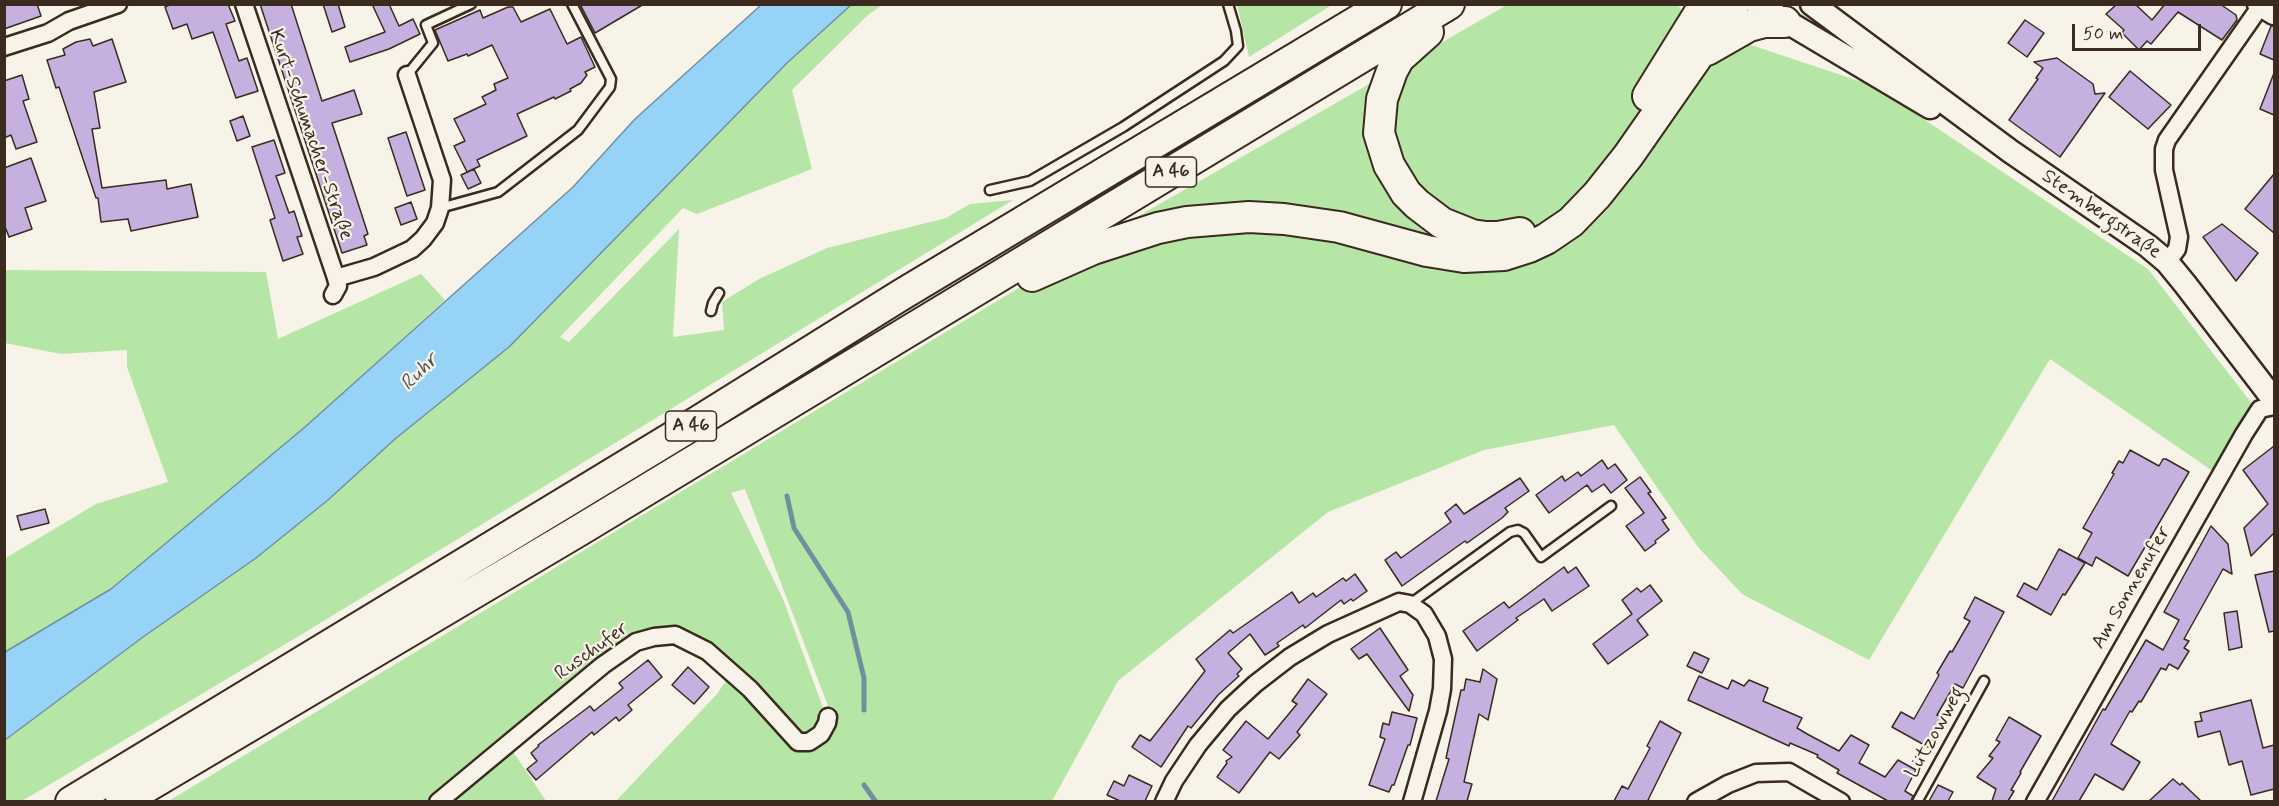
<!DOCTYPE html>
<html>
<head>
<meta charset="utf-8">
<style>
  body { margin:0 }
  #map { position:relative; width:2279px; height:806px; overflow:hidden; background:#f7f3e8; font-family:Mynerve,sans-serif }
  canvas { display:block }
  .frame { position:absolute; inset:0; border:6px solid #3b2a1e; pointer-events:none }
  .scale { position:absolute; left:2072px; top:24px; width:129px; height:27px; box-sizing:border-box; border:3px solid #3b2a1e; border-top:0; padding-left:8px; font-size:18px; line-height:21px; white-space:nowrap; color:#3b2a1e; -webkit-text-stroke:4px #f7f3e8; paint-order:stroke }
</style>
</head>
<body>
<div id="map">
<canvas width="2279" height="806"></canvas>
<div class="frame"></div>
<div class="scale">50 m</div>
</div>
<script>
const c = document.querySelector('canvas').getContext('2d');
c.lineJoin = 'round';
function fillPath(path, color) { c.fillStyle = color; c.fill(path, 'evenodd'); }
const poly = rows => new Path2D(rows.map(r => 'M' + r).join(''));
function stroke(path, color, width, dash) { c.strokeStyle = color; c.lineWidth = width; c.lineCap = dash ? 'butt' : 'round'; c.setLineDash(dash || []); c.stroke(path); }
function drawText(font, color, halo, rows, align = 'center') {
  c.font = font + ' Mynerve,sans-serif'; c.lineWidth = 4.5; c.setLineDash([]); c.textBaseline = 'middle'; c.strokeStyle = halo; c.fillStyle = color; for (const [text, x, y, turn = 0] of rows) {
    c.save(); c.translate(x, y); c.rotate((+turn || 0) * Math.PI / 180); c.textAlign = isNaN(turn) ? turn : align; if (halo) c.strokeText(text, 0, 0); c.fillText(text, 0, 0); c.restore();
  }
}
fillPath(poly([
  [1237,4,1332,4,1332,5,1249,57],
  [851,5,882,5,868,15,792,90,812,169,697,214,683,208,560,337,569,342,679,229,673,337,724,330,722,302,759,279,827,248,946,218,970,204,1013,200,299,636,22,801,5,802,5,740,143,637,256,558,328,500,395,439,509,347,787,63],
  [1507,5,1677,5,1681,9,1742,42,1874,86,2148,269,2256,409,2214,472,2050,359,1869,660,1742,594,1698,547,1614,425,1484,450,1328,512,1118,681,1052,801,616,801,717,694,729,676,800,746,815,742,826,732,830,714,828,706,745,489,731,493,783,599,821,702,825,716,825,724,821,731,815,735,807,738,797,738,729,665,701,643,682,633,669,631,638,638,623,646,434,801,167,802,1123,225],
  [5,270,266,272,278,339,421,274,445,300,305,427,111,589,5,652,4,559,96,504,168,482,127,367,127,350,61,354,5,343],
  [510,747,546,801,443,802]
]), '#b5e6a6');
const water = poly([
  [761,5,851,5,787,63,509,347,395,439,328,500,256,558,143,637,5,740,5,652,111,589,305,427,573,187,635,119,761,5]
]);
fillPath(water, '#96d3f7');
stroke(water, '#728fa0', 1.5);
stroke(poly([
  [787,496,794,528,848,612,864,678,864,710],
  [864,785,876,802]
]), '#728fa0', 5);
const building = poly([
  [4,4,37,4,41,16,4,29,4,4],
  [172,4,228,4,235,21,226,24,239,61,247,58,258,91,236,98,213,32,192,39,187,24,173,29,165,7,172,4],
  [260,4,291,4,322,101,354,90,362,114,332,123,368,234,364,236,367,245,342,253,260,4],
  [323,4,338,4,345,27,332,32,323,4],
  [372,4,389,4,399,26,413,19,420,34,389,49,350,62,345,47,385,32,372,4],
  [580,4,644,4,595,33,580,4],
  [2117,4,2135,4,2152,20,2165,4,2220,4,2236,15,2237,20,2222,40,2178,12,2151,44,2147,41,2139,50,2122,33,2124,30,2106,14,2117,4],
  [508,7,513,7,521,22,550,9,567,44,581,37,595,67,585,72,587,75,581,83,570,89,571,91,555,99,554,97,517,114,527,136,477,160,480,166,467,172,454,146,465,141,454,119,486,104,482,97,496,90,494,84,508,78,492,45,468,56,467,54,448,61,435,30,480,10,483,18,508,7],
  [2025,20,2044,33,2027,57,2008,43,2025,20],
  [2271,26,2274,26,2274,60,2260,54,2271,26],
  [90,39,93,46,112,39,126,82,94,92,100,128,92,129,102,188,166,180,167,189,191,184,198,217,131,231,128,219,101,222,98,198,96,198,59,87,56,88,47,60,65,55,63,49,76,42,90,39],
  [2057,58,2093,84,2095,94,2105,93,2060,157,2009,120,2038,79,2036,78,2043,68,2034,62,2057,58],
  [2130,71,2171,105,2148,129,2109,97,2130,71],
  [2274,73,2274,115,2260,109,2274,73],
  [22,75,29,99,23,101,37,142,16,149,11,135,4,138,4,81,22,75],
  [243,116,250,136,237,141,230,121,243,116],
  [406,132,425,190,407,196,388,138,406,132],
  [274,140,285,173,276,176,289,213,294,211,302,236,297,237,303,254,283,261,270,220,275,218,252,147,274,140],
  [31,158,46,201,25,208,32,229,9,237,4,224,4,168,31,158],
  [474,169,481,183,468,189,461,175,474,169],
  [2274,174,2274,233,2245,209,2274,174],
  [411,202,417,219,401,225,395,208,411,202],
  [2222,224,2258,253,2236,281,2203,237,2222,224],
  [2274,446,2274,533,2251,556,2244,528,2268,504,2243,470,2274,446],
  [2130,450,2159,466,2163,459,2166,459,2189,472,2128,576,2096,557,2092,566,2078,558,2092,533,2083,528,2114,474,2112,473,2119,461,2123,463,2130,450],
  [1602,460,1608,469,1615,464,1627,480,1611,493,1604,484,1592,492,1587,485,1549,513,1536,495,1562,476,1565,481,1578,472,1581,476,1602,460],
  [1640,477,1651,492,1648,493,1666,518,1662,520,1669,530,1655,541,1656,543,1645,551,1626,526,1644,513,1625,488,1640,477],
  [1520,478,1529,491,1505,508,1508,512,1502,518,1467,543,1465,541,1402,586,1385,560,1396,552,1401,558,1451,522,1445,513,1456,504,1464,514,1520,478],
  [45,509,49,523,21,530,17,516,45,509],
  [2211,526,2228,544,2232,574,2223,569,2184,639,2189,641,2184,648,2189,651,2178,669,2169,664,2166,670,2161,668,2141,702,2139,701,2132,712,2130,711,2111,744,2140,762,2131,777,2123,790,2095,774,2079,801,2052,801,2103,709,2105,710,2146,640,2163,650,2179,620,2164,612,2211,526],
  [2059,549,2085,563,2065,595,2063,594,2051,615,2017,596,2024,583,2037,590,2059,549],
  [1564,567,1568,573,1576,567,1589,586,1552,611,1544,599,1516,618,1518,620,1477,651,1463,631,1504,602,1509,608,1564,567],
  [2274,571,2274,631,2269,632,2255,575,2274,571],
  [1355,574,1367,591,1353,601,1351,599,1344,604,1341,600,1305,628,1303,625,1277,643,1279,646,1265,655,1250,634,1228,653,1242,669,1237,674,1239,676,1218,695,1191,728,1188,726,1161,767,1132,747,1140,735,1150,741,1205,671,1196,659,1230,630,1233,633,1292,592,1299,603,1313,593,1316,597,1343,578,1346,581,1355,574],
  [1650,585,1662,601,1637,620,1648,635,1608,664,1593,644,1632,614,1622,600,1637,588,1641,592,1650,585],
  [1975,597,2004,612,1963,688,1955,684,1937,715,1944,719,1928,747,1892,727,1901,712,1914,719,1939,675,1937,673,1950,651,1952,652,1970,621,1964,618,1975,597],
  [2237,611,2242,647,2229,650,2224,613,2237,611],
  [1380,628,1408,670,1400,676,1413,695,1409,711,1367,654,1359,659,1351,649,1380,628],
  [1694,652,1709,659,1702,673,1687,666,1694,652],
  [648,660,662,677,628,705,632,710,619,721,616,717,594,735,592,732,536,780,527,769,537,761,531,753,539,746,538,745,590,706,594,711,623,688,619,683,648,660],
  [688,667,709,687,694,704,672,685,688,667],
  [1483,669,1497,679,1488,720,1479,714,1464,782,1472,784,1467,801,1436,801,1449,759,1446,758,1461,690,1464,690,1466,679,1480,682,1483,669],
  [1699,676,1728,689,1732,680,1744,686,1749,680,1768,688,1763,701,1802,718,1797,728,1809,735,1839,751,1851,735,1869,745,1859,763,1885,777,1898,760,1916,770,1905,791,1913,796,1911,801,1888,801,1837,773,1839,770,1817,757,1818,755,1790,743,1789,746,1688,700,1699,676],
  [1308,679,1327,694,1297,732,1300,735,1279,759,1270,752,1239,793,1217,777,1227,763,1226,761,1232,757,1223,750,1246,721,1268,739,1297,704,1292,701,1308,679],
  [2251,700,2263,748,2274,745,2274,789,2251,795,2242,761,2229,765,2220,731,2198,737,2195,722,2202,721,2200,713,2251,700],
  [1392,712,1417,718,1410,745,1408,745,1394,785,1392,785,1389,792,1369,785,1385,739,1380,737,1383,723,1389,725,1392,712],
  [2009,717,2041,736,2020,772,2021,773,2011,790,2014,791,2008,801,1992,801,1996,789,1977,777,1993,758,1989,756,2000,742,1996,740,2009,717],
  [1660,721,1681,733,1648,800,1651,801,1614,801,1622,786,1628,789,1650,748,1647,746,1660,721],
  [1129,775,1152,786,1145,801,1120,801,1107,795,1114,781,1124,786,1129,775],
  [2173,779,2180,785,2182,783,2201,801,2149,801,2173,779],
  [1938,785,1953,792,1948,801,1929,801,1938,785]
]);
fillPath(building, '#c6b0df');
stroke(building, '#3b2a1e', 1.5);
const lane = poly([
  [407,75,433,43,426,25,471,4],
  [990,190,1030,181,1123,127,1224,61,1238,46,1236,31,1228,4],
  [440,208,498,192,578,130,610,87,611,79,572,4],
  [711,311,713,303,719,293],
  [1410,604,1510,532,1518,530,1524,533,1541,557,1611,506],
  [1917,802,1984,681]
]);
const street = poly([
  [244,4,336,278,338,286,333,295],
  [4,47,48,33,69,21,118,4],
  [2167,262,2177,249,2179,237,2164,170,2164,149,2167,140,2262,4],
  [336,278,374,267,412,249,423,239,435,223,440,208,442,180,407,75],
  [438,802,603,665,636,642,654,637,675,635,707,651,750,689,798,742,809,742,821,734,827,723,828,717],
  [1164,802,1174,781,1198,745,1228,709,1255,684,1290,657,1328,634,1399,602,1410,604,1424,614,1437,636,1443,659,1442,689,1438,711,1412,802],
  [1696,802,1728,784,1756,773,1789,772,1841,802],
  [2035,802,2244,434,2260,409,2274,406]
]);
const secondary = poly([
  [1757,4,1930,107],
  [1812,4,2010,151,2148,246,2167,262,2185,284,2274,400],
  [2259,4,2274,13]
]);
const highway = poly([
  [1428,32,1399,58,1392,71,1382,99,1379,133,1389,165,1406,193,1417,204,1442,223,1472,235,1486,237,1498,237,1520,233],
  [1707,50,1749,26,1764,22,1785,22],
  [1648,96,1705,4],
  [1032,276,1093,249,1158,228,1187,222,1249,217,1284,219,1339,227,1427,251,1464,257,1504,255,1529,247,1546,239,1571,222,1597,195,1628,156,1734,4],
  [71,802,686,429,901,295,1386,4],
  [121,802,580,530,1449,4]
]);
stroke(lane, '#3b2a1e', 13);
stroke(street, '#3b2a1e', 21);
stroke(secondary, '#3b2a1e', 27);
stroke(highway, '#3b2a1e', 34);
stroke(lane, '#f7f3e8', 8);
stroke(street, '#f7f3e8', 16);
stroke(secondary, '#f7f3e8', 22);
stroke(highway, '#f7f3e8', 30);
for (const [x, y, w] of [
  [1171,172,51],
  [691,426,51]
]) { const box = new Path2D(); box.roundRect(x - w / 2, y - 15, w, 30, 4.5); c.fillStyle = '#f7f3e8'; c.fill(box); stroke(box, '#3b2a1e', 1.5); }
drawText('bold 18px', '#3b2a1e', null, [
  ["A 46",1171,172],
  ["A 46",691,426]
]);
drawText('20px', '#3b2a1e', '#f7f3e8', [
  ["Kurt-Schumacher-Straße",310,135,71],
  ["Stembergstraße",2101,215,35],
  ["Am Sonnenufer",2132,588,-60],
  ["Ruschufer",592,652,-36],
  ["Lützowweg",1936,733,-61]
]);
drawText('italic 21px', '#525454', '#f7f3e8', [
  ["Ruhr",420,373,-45]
]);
</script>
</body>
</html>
